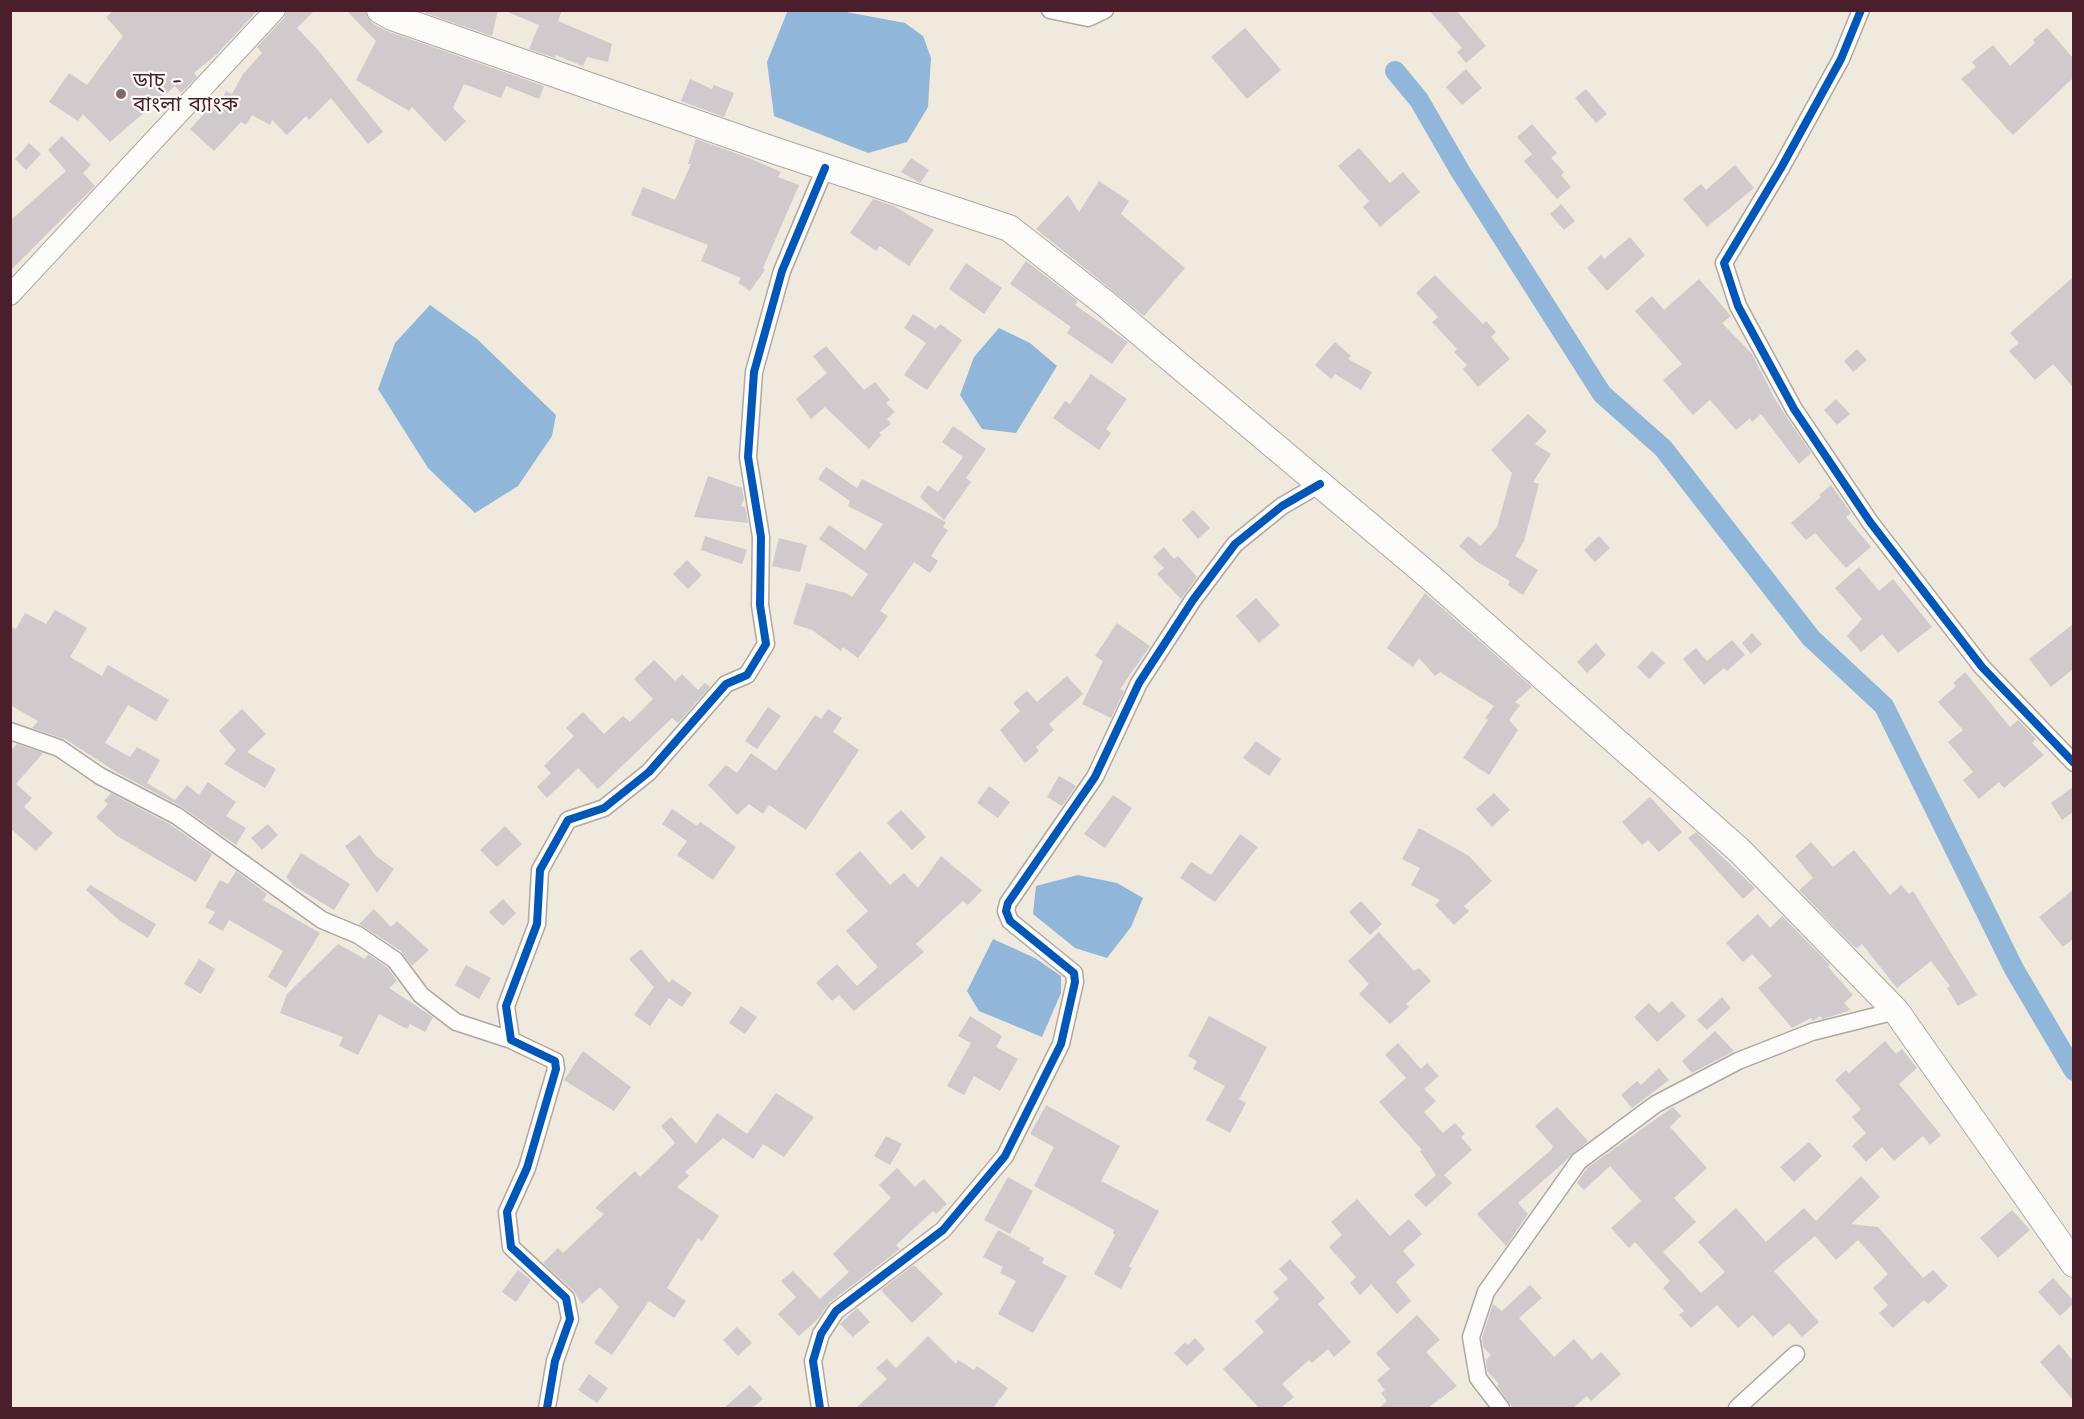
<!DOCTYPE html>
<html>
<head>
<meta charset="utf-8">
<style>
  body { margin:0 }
  #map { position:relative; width:2084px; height:1419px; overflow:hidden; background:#efe9de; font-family:"Shantell Sans",sans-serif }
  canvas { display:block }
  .frame { position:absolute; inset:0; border:12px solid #4a1f2b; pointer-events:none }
</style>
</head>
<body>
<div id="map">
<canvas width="2084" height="1419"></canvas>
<div class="frame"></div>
</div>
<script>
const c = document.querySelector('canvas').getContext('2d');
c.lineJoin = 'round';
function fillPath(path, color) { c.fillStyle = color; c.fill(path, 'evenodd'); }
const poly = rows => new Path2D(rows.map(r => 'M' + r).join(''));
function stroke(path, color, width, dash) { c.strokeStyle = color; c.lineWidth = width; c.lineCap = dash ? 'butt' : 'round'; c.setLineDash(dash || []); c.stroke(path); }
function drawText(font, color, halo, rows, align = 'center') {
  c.font = font + ' "Shantell Sans","Noto Sans Bengali",sans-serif'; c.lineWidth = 4.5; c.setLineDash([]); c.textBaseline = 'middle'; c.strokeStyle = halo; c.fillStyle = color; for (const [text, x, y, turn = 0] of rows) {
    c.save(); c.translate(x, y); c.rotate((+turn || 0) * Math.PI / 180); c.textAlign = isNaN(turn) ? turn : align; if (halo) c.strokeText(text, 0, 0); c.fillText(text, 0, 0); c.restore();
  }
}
fillPath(poly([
  [788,10,841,11,905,23,923,36,931,58,928,107,907,142,868,153,774,116,767,62],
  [430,305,477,339,556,415,552,436,518,486,475,513,428,468,378,389,395,343],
  [999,328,1030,343,1057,366,1016,433,982,429,960,395,974,357],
  [1078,875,1117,883,1143,898,1131,927,1107,958,1075,948,1033,914,1036,886],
  [993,939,1035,958,1061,976,1061,993,1042,1037,979,1011,967,991]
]), '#90b7d9');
stroke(poly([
  [1395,71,1419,100,1460,171,1602,394,1663,448,1811,638,1884,706,2014,969,2074,1071]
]), '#90b7d9', 20);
fillPath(poly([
  [114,10,258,10,217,54,194,73,197,77,181,93,175,86,110,142,83,114,78,121,49,102,69,73,87,85,123,36,106,17],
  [287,10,315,10,297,28,318,50,383,132,368,144,331,98,309,120,306,116,287,135,272,120,270,125,252,115,246,125,241,122,214,151,190,129,217,100,220,103,226,91,232,94,243,74,262,53,257,47,284,18],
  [346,10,365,10,372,23,387,31,544,86,539,99,506,86,501,98,464,84,453,108,466,121,445,142,412,107,409,111,356,80,376,41],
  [426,10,498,10,492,36,425,13],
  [503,10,562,10,558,21,612,44,608,62,587,57,583,66,556,55,555,58,529,49,539,25],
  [1429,10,1456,10,1486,46,1466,63,1457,52,1462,48],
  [1245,28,1281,70,1247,99,1211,57],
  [2047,28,2073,58,2073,78,2013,135,1961,79,1976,67,1972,62,1993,45,2010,66,2035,43,2033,40],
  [1466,69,1482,88,1462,105,1446,87],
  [690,79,712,89,714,85,734,93,724,117,681,101],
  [1586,89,1607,114,1596,123,1575,98],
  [1532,124,1557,153,1551,158,1564,172,1561,175,1571,187,1557,199,1524,161,1532,154,1517,137],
  [62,136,91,165,83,173,95,186,10,271,10,221,66,171,48,150],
  [696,139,749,158,781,172,778,177,799,185,763,268,765,270,750,291,738,283,741,278,701,261,708,245,631,215,643,187,675,200,691,164,688,164],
  [29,143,41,154,26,170,15,159],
  [1359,148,1390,183,1403,172,1420,192,1380,227,1363,207,1369,201,1338,166],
  [911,158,929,170,920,183,901,172],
  [1735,165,1754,188,1707,227,1683,199,1701,184,1706,190],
  [1099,181,1129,201,1121,214,1185,268,1144,316,1036,229,1068,195,1079,212],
  [873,199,894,206,934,230,909,266,880,246,876,251,850,233],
  [1561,204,1575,221,1564,230,1550,214],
  [1630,237,1645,255,1607,291,1587,268,1601,255,1604,259],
  [1026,261,1078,301,1075,305,1128,342,1112,364,1067,333,1071,327,1010,284],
  [966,263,1002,288,984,314,949,289],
  [1435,275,1483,324,1486,321,1496,332,1491,337,1510,359,1478,387,1463,369,1467,365,1454,352,1457,349,1432,322,1438,317,1416,293],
  [2073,277,2073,387,2053,364,2035,380,2009,351,2019,343,2010,333],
  [1699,279,1731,316,1722,323,1752,354,1776,401,1811,453,1799,464,1761,414,1752,422,1750,418,1736,430,1710,400,1693,415,1663,380,1682,364,1635,311,1652,296,1664,310],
  [913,314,936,329,940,324,962,340,927,390,904,375,926,343,904,328],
  [1335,342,1351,356,1348,359,1372,372,1361,390,1335,374,1331,379,1315,365],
  [826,346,864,390,875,382,890,400,886,403,895,412,887,419,891,424,879,433,881,435,869,449,825,407,811,419,796,399,827,373,813,356],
  [1857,349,1867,360,1853,372,1844,361],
  [1091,374,1127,399,1106,429,1111,433,1099,450,1053,418,1065,401,1070,404],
  [1836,399,1850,414,1837,425,1824,410],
  [1528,414,1547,431,1535,444,1551,454,1533,482,1539,484,1524,541,1515,556,1538,570,1523,595,1508,585,1510,581,1476,561,1459,546,1468,536,1481,546,1497,527,1512,473,1491,450],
  [953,426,986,449,966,478,971,482,944,520,920,497,928,485,938,492,963,457,942,442],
  [826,467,857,488,862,479,946,522,943,527,948,530,931,556,938,561,930,573,914,562,880,611,888,616,858,658,843,647,841,651,812,630,793,624,806,583,846,593,852,597,868,574,819,539,829,525,865,550,883,524,848,506,850,501,818,479],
  [708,476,742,488,744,499,741,506,745,507,748,523,694,517],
  [1831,485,1851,513,1846,517,1871,547,1846,568,1815,533,1806,540,1791,523,1821,497,1819,495],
  [1193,510,1210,528,1198,539,1182,520],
  [705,536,747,550,742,564,701,550],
  [1599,536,1610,548,1595,562,1584,550],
  [779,538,807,545,800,572,772,566],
  [1164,547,1174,559,1178,556,1197,577,1181,599,1157,574,1164,568,1153,557],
  [687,560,702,575,688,589,673,574],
  [1859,567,1879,591,1893,579,1932,627,1898,653,1882,634,1861,652,1847,636,1862,619,1835,588],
  [1425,593,1532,687,1515,702,1520,705,1509,720,1518,730,1489,775,1463,758,1488,720,1485,718,1494,706,1440,672,1435,676,1419,658,1413,667,1387,648],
  [1256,598,1280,625,1259,643,1236,616],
  [55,610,87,628,70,657,102,676,108,665,169,700,156,721,128,705,105,743,130,757,137,747,160,760,147,783,175,800,187,785,199,795,208,782,236,802,226,816,246,828,236,845,182,807,118,773,65,739,32,728,38,721,10,705,10,626,16,629,25,613,46,624],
  [1117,623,1150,646,1120,689,1124,691,1111,718,1082,704,1103,661,1095,656],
  [2073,624,2073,669,2051,687,2029,659],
  [1752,633,1762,644,1751,654,1742,643],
  [1732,640,1745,655,1727,671,1724,668,1704,685,1683,659,1696,648,1707,661],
  [1596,643,1606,655,1587,673,1577,662],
  [1652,651,1665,663,1649,679,1637,667],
  [654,660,675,681,682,674,698,690,705,683,710,687,678,723,672,718,598,789,578,768,547,798,537,787,551,773,544,766,574,736,566,728,583,712,604,734,623,716,630,722,653,699,634,679],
  [1965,672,2010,727,2018,720,2036,739,2032,743,2044,755,2004,788,1999,782,1979,799,1963,780,1973,772,1948,742,1963,730,1938,702,1956,686,1953,683],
  [1067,676,1083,694,1049,724,1054,730,1036,747,1039,751,1025,763,1000,730,1020,711,1013,703,1027,691,1037,702],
  [768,707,781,716,757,749,745,741],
  [242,709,266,734,247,752,276,769,265,788,224,764,236,750,219,731],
  [828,709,842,718,833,732,859,750,806,830,769,805,763,814,749,804,737,815,708,785,726,765,737,773,751,753,776,771,815,715,821,719],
  [1256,741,1281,759,1269,776,1243,758],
  [17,744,43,753,16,784,32,798,24,807,53,833,36,851,10,828,10,751],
  [1059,776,1076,786,1062,806,1047,797],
  [989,786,1010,802,998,818,977,803],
  [2073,787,2073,812,2062,820,2051,803],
  [111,793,171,825,212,854,196,882,117,836,96,817,108,804,104,801],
  [1494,793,1510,810,1492,827,1476,809],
  [1113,795,1132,808,1105,848,1084,834],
  [1650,797,1682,832,1659,852,1648,840,1642,845,1622,822],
  [672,809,697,826,700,822,736,847,713,880,677,855,687,841,662,824],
  [901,810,926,837,912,850,887,823],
  [268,824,278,835,262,850,251,838],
  [505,826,522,844,497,867,480,850],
  [1419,828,1469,856,1492,881,1464,906,1469,911,1454,925,1435,905,1440,900,1411,885,1420,868,1402,859],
  [1696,832,1755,888,1743,899,1688,838],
  [1240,834,1258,847,1215,902,1180,878,1191,862,1211,875],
  [360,835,376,856,394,869,377,893,345,846],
  [1811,842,1833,867,1854,850,1890,895,1901,885,1909,894,1913,891,1977,995,1958,1006,1947,988,1950,986,1931,961,1897,988,1862,944,1857,948,1852,945,1799,890,1813,878,1795,856],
  [860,851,890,885,904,873,918,888,941,856,982,890,968,905,963,901,916,944,924,952,854,1011,839,995,832,1001,816,983,837,964,857,986,878,967,846,931,868,911,835,874],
  [301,853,350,884,334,910,294,886,286,877],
  [236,871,267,894,263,900,320,933,286,988,268,977,283,951,229,920,223,931,208,923,215,912,205,907,220,880,228,884],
  [90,885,156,924,148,938,120,921,86,890],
  [2073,890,2073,939,2063,947,2039,917],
  [503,899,516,913,503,926,489,912],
  [1361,901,1382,924,1370,935,1349,912],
  [374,909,391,927,397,921,429,950,412,966,401,951,359,924],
  [1758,914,1770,928,1782,916,1830,965,1828,967,1853,995,1844,1003,1851,1010,1823,1019,1820,1016,1813,1021,1811,1018,1792,1028,1758,988,1772,976,1752,954,1743,962,1726,943],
  [1379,932,1414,971,1419,968,1431,981,1406,1004,1409,1007,1390,1024,1359,994,1369,984,1348,961],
  [338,944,365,959,368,954,388,968,397,981,389,988,433,1017,425,1032,410,1024,407,1029,379,1014,358,1055,339,1046,343,1037,280,1013,287,994],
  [641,949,669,983,672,979,692,993,682,1007,669,998,650,1026,634,1015,654,987,629,959],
  [199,959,215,969,201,994,184,984],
  [466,965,491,978,479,999,455,985],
  [1722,997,1731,1008,1707,1030,1697,1020],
  [1672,1001,1686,1016,1657,1042,1634,1017,1649,1003,1659,1013],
  [741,1006,757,1017,745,1034,729,1023],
  [970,1016,1002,1036,996,1047,1018,1059,1000,1091,974,1076,964,1095,947,1086,971,1043,958,1036],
  [1209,1016,1267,1047,1239,1099,1246,1103,1230,1133,1206,1120,1225,1086,1193,1069,1197,1061,1188,1056],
  [1715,1031,1734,1051,1692,1073,1682,1061],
  [1885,1041,1896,1054,1902,1049,1917,1068,1899,1084,1941,1135,1930,1145,1923,1136,1894,1161,1882,1147,1866,1162,1852,1146,1866,1133,1852,1117,1861,1109,1835,1080,1846,1070,1849,1073],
  [1398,1043,1421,1069,1427,1063,1439,1076,1424,1089,1436,1101,1424,1112,1443,1133,1455,1123,1465,1134,1461,1137,1472,1150,1444,1175,1452,1183,1426,1207,1414,1195,1436,1175,1420,1151,1422,1150,1379,1102,1406,1078,1385,1055],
  [583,1051,631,1087,614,1111,564,1080],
  [1659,1068,1669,1080,1632,1108,1621,1095,1637,1081,1641,1085],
  [776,1093,814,1117,784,1157,763,1144,753,1159,723,1138,685,1172,689,1176,677,1187,719,1216,702,1241,698,1238,667,1288,686,1301,674,1318,649,1301,612,1355,594,1343,619,1307,600,1287,582,1304,573,1290,543,1263,558,1248,563,1253,604,1214,595,1208,635,1171,640,1177,675,1143,661,1126,671,1117,696,1144,717,1113,747,1134],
  [1046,1105,1120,1146,1101,1181,1159,1211,1129,1266,1132,1268,1121,1289,1094,1274,1115,1235,1113,1233,1114,1230,1034,1186,1054,1147,1030,1134],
  [1557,1107,1588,1141,1518,1203,1528,1214,1506,1246,1477,1214,1551,1150,1553,1146,1535,1126],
  [1673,1107,1681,1116,1670,1127,1707,1168,1674,1198,1696,1222,1663,1252,1701,1293,1725,1272,1698,1242,1736,1208,1766,1242,1804,1208,1816,1221,1861,1176,1880,1197,1851,1224,1878,1227,1923,1278,1933,1270,1948,1286,1928,1304,1924,1300,1893,1328,1879,1313,1888,1305,1873,1288,1888,1274,1858,1240,1836,1260,1815,1236,1774,1271,1819,1322,1802,1337,1789,1323,1773,1337,1753,1315,1738,1328,1717,1305,1691,1328,1679,1315,1684,1311,1663,1288,1670,1281,1635,1242,1629,1248,1611,1228,1641,1201,1610,1166,1584,1190,1577,1183,1587,1168],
  [886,1136,902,1144,890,1165,874,1156],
  [1809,1142,1822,1156,1794,1182,1780,1167],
  [897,1168,915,1187,924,1179,947,1204,936,1214,933,1211,896,1245,900,1249,829,1303,819,1318,799,1336,778,1314,796,1297,781,1281,793,1271,820,1299,849,1272,833,1254,891,1198,879,1185],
  [1008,1177,1033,1191,1010,1234,984,1220],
  [1357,1199,1390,1236,1409,1219,1422,1234,1403,1251,1415,1265,1396,1282,1411,1301,1397,1314,1371,1284,1360,1295,1350,1283,1356,1277,1329,1247,1342,1235,1331,1222],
  [2012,1210,2030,1230,1998,1258,1980,1238],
  [998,1230,1030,1248,1029,1250,1044,1258,1042,1263,1067,1276,1033,1333,998,1314,1016,1281,1000,1273,1003,1267,983,1257],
  [1290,1259,1325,1298,1318,1304,1351,1342,1334,1357,1328,1349,1312,1363,1309,1360,1282,1384,1294,1397,1281,1408,1259,1408,1223,1369,1264,1332,1255,1321,1279,1299,1273,1292,1288,1279,1279,1269],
  [914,1265,943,1294,912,1323,881,1290],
  [518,1270,531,1280,516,1302,502,1292],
  [2053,1278,2073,1300,2073,1304,2060,1316,2038,1292],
  [1530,1285,1542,1298,1519,1318,1554,1357,1574,1339,1592,1360,1601,1352,1621,1374,1591,1401,1587,1396,1573,1408,1513,1408,1497,1386,1499,1384,1487,1371,1486,1360,1491,1355,1483,1347,1482,1338,1493,1304,1502,1311],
  [857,1308,870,1322,853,1337,840,1324],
  [1417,1315,1440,1340,1426,1352,1457,1386,1428,1408,1379,1408,1387,1401,1381,1393,1385,1390,1377,1380,1390,1369,1376,1353],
  [737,1327,752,1343,738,1356,723,1340],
  [928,1336,956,1364,958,1360,974,1370,977,1366,1008,1388,993,1408,856,1408,887,1379,876,1368,887,1359,896,1368],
  [1195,1338,1205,1349,1187,1366,1174,1353,1185,1342,1188,1345],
  [2059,1344,2073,1361,2073,1400,2040,1362],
  [589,1374,608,1388,597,1403,578,1390],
  [750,1385,763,1399,752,1408,724,1408]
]), '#d0cacd');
const minor = poly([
  [1050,10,1088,18,1105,10],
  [1861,10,1841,59,1781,168,1724,263,1738,306,1794,409,1870,522,1982,667,2074,763],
  [10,731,59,748,100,776,177,816,322,920,358,935,395,960,421,995,456,1022,511,1040],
  [547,1408,555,1361,570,1319,566,1298,511,1247,507,1212,527,1168,556,1069,555,1061,511,1040,506,1006,537,924,540,870,568,820,604,808,649,772,726,684,747,675,766,644,760,605,761,537,748,457,754,372,782,271,825,168],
  [820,1408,813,1361,821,1334,836,1311,943,1230,1005,1156,1061,1044,1075,982,1074,973,1010,921,1006,911,1008,903,1095,777,1139,683,1193,600,1235,544,1282,506,1320,484],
  [1501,1408,1478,1378,1471,1337,1486,1292,1579,1161,1656,1104,1738,1061,1812,1032,1896,1011],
  [1737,1408,1796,1354]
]);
const tertiary = poly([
  [10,295,275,10]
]);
const primary = poly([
  [380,10,392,17,776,151,1009,228,1106,304,1429,576,1740,851,1896,1011,2074,1264]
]);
stroke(minor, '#b0a7a2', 19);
stroke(tertiary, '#b0a7a2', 22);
stroke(primary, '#b0a7a2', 28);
stroke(minor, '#fdfcfa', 16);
stroke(tertiary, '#fdfcfa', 20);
stroke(primary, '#fdfcfa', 26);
stroke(poly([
  [1861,10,1841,59,1781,168,1724,263,1738,306,1794,409,1870,522,1982,667,2074,763],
  [547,1408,555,1361,570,1319,566,1298,511,1247,507,1212,527,1168,556,1069,555,1061,511,1040,506,1006,537,924,540,870,568,820,604,808,649,772,726,684,747,675,766,644,760,605,761,537,748,457,754,372,782,271,825,168],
  [820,1408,813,1361,821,1334,836,1311,943,1230,1005,1156,1061,1044,1075,982,1074,973,1010,921,1006,911,1008,903,1095,777,1139,683,1193,600,1235,544,1282,506,1320,484]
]), '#0057b8', 8);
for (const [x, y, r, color] of [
  [121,94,6,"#84666a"]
]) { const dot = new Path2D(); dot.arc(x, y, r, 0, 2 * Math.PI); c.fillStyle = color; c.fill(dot); stroke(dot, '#fdfcf7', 2); }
drawText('21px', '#4a1f2b', '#fdfcf7', [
  ["ডাচ্ -",133,82],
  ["বাংলা ব্যাংক",133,106]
], 'left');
</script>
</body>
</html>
